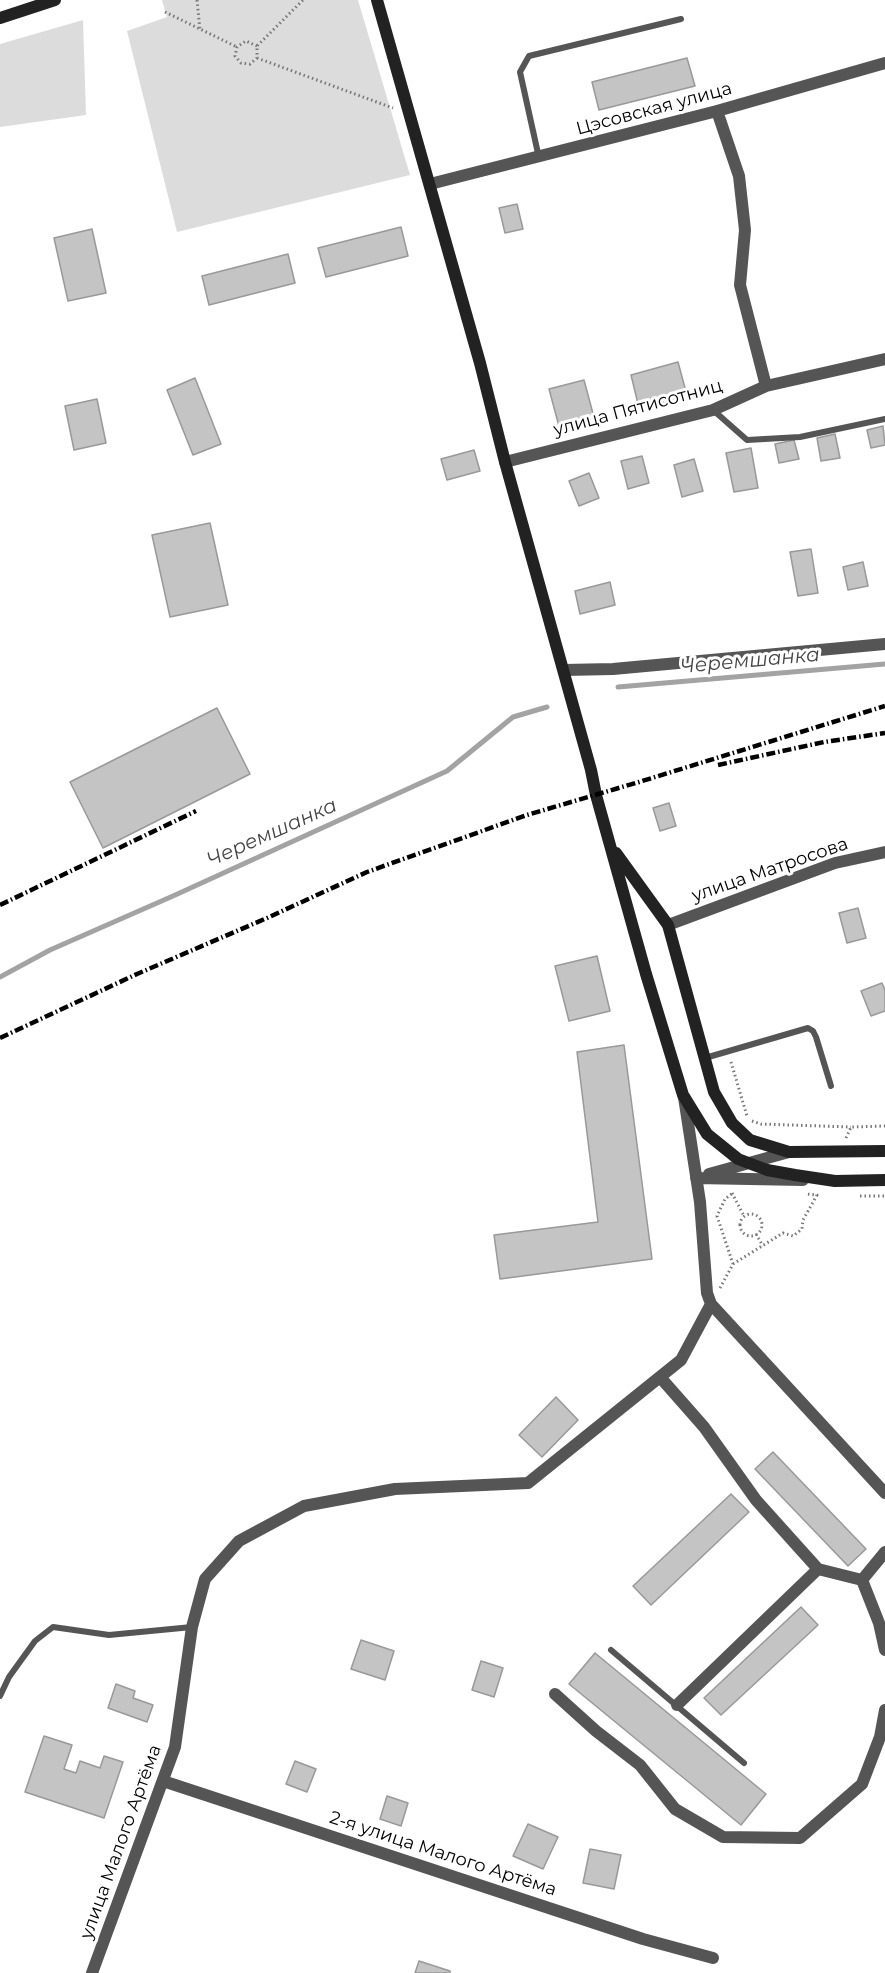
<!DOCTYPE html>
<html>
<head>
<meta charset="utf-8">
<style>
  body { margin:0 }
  canvas { display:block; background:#fff }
</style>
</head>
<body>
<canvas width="885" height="1973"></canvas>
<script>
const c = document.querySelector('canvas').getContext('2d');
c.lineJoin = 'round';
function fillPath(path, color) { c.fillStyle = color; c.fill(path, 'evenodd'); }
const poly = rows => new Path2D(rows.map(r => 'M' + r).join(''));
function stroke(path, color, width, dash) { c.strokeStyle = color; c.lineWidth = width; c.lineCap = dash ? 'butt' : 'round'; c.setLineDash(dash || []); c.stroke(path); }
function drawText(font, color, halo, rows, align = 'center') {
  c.font = font + ' Montserrat,sans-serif'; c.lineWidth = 6; c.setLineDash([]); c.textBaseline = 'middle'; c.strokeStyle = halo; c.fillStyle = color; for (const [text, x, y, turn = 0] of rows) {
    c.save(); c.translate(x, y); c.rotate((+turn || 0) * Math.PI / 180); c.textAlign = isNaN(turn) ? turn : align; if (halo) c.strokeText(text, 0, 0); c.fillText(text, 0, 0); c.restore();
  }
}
fillPath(poly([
  [162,0,358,0,410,175,177,232,127,31,167,17],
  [83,20,86,115,0,127,0,44]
]), '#dcdcdc');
stroke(poly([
  [618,687,885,664],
  [0,977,50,950,173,896,447,771,513,717,547,707]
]), '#a3a3a3', 5);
const building = poly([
  [687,58,695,86,599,110,592,82,687,58],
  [517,204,523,229,505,233,499,208,517,204],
  [401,227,408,256,326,277,318,248,401,227],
  [92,229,106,293,68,301,54,238,92,229],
  [288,254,295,283,209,305,202,276,288,254],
  [678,362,688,399,640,412,631,375,678,362],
  [195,378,221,444,193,455,167,390,195,378],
  [584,380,595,421,560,430,549,389,584,380],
  [97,399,106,443,74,450,65,406,97,399],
  [883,426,885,445,871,448,867,430,883,426],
  [835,434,840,458,821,461,817,438,835,434],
  [794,440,799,459,779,463,775,444,794,440],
  [751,448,758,488,734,492,726,453,751,448],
  [474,450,480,471,447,480,441,459,474,450],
  [642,456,649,483,628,489,621,461,642,456],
  [694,459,703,491,682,497,674,465,694,459],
  [589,473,599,498,579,506,569,481,589,473],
  [210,523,228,605,170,617,152,535,210,523],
  [811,549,818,593,798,596,790,552,811,549],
  [863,562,868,586,848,590,843,567,863,562],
  [610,582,615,605,580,614,575,591,610,582],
  [217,708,250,774,103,848,70,782,217,708],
  [669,803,676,826,660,831,653,808,669,803],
  [858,908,866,938,847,943,839,913,858,908],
  [597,956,610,1011,569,1021,555,966,597,956],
  [882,983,885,990,885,1011,871,1016,861,991,882,983],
  [624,1045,652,1259,500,1279,494,1235,598,1222,577,1052,624,1045],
  [556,1397,578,1420,542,1457,519,1435,556,1397],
  [773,1452,866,1549,848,1566,755,1469,773,1452],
  [731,1494,749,1512,651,1605,633,1586,731,1494],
  [801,1607,818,1625,721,1715,704,1698,801,1607],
  [361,1640,394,1651,385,1680,351,1669,361,1640],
  [595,1653,766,1794,741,1825,569,1684,595,1653],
  [481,1661,503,1668,494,1697,472,1690,481,1661],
  [116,1684,135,1691,133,1698,153,1705,147,1722,108,1708,116,1684],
  [44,1736,72,1745,64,1769,76,1773,80,1761,100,1768,104,1756,123,1762,104,1818,25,1792,44,1736],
  [295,1761,316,1769,307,1792,286,1784,295,1761],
  [387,1796,408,1803,401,1826,380,1819,387,1796],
  [528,1824,558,1837,543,1869,513,1856,528,1824],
  [590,1849,621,1855,614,1889,583,1883,590,1849],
  [419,1961,450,1971,450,1973,415,1973,419,1961]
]);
fillPath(building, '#c4c4c4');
stroke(building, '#999', 1.5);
stroke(poly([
  [197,0,200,30],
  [165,12,237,47],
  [257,46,246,41,237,47,235,56,241,63,250,64,257,58,257,46,303,0],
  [257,58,393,108],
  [731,1062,747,1116],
  [752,1121,761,1124,851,1127],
  [846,1138,851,1127,885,1126],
  [732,1193,744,1216],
  [860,1196,885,1196],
  '740 1225a11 11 0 1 1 22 0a11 11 0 1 1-22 0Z',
  [756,1234,763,1246],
  [733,1264,783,1233,793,1236,802,1229,803,1220,817,1195,805,1194],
  [720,1288,733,1264,717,1216,725,1199,733,1193]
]), '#777', 3, [1.5, 3]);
stroke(poly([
  [539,158,520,72,529,56,681,19],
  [713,410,747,440,800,437,885,419],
  [705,1058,808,1028,813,1031,816,1037,831,1086],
  [611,1650,744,1763],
  [0,1696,9,1677,35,1641,53,1627,109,1635,192,1627]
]), '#555', 6);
stroke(poly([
  [717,111,739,176,745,230,740,285,766,386],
  [430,184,717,111,885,63],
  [505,462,713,410,766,386,885,359],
  [564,670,613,669,885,644],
  [668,925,835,863,885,852],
  [684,1097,700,1202,707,1293,711,1304,885,1493],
  [709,1174,789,1152],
  [696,1178,803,1180],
  [660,1377,704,1427,756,1500,818,1569,862,1580,885,1552],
  [862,1580,879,1623,885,1650],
  [555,1694,596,1731,640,1765,675,1809,723,1837,800,1838,862,1784,880,1737,885,1710],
  [677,1705,818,1569],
  [163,1781,643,1939,713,1958],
  [92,1973,175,1747,192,1627,205,1579,239,1541,304,1506,395,1489,528,1483,681,1360,711,1304]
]), '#555', 12);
stroke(poly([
  [377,0,480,363,505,462,591,770,596,795,646,974,683,1095,707,1134,738,1159,767,1170,795,1175,835,1181,885,1180],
  [0,18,55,0],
  [616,853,668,925,714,1092,732,1123,750,1140,789,1152,885,1151]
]), '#222', 12);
stroke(poly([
  [718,765,824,742,885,733],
  [0,905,196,811],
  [0,1038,137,974,267,918,367,872,527,815,639,782,885,706]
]), '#000', 4.5, [9, 3, 1.5, 3]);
drawText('18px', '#000', '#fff', [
  ["Цэсовская улица",654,109,-15],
  ["улица Пятисотниц",638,408,-15],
  ["улица Матросова",770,870,-19],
  ["улица Малого Артёма",121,1842,-70],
  ["2-я улица Малого Артёма",443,1854,18]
]);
drawText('italic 20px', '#444', '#fff', [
  ["Черемшанка",750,661,-5],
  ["Черемшанка",272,833,-24]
]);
</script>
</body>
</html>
